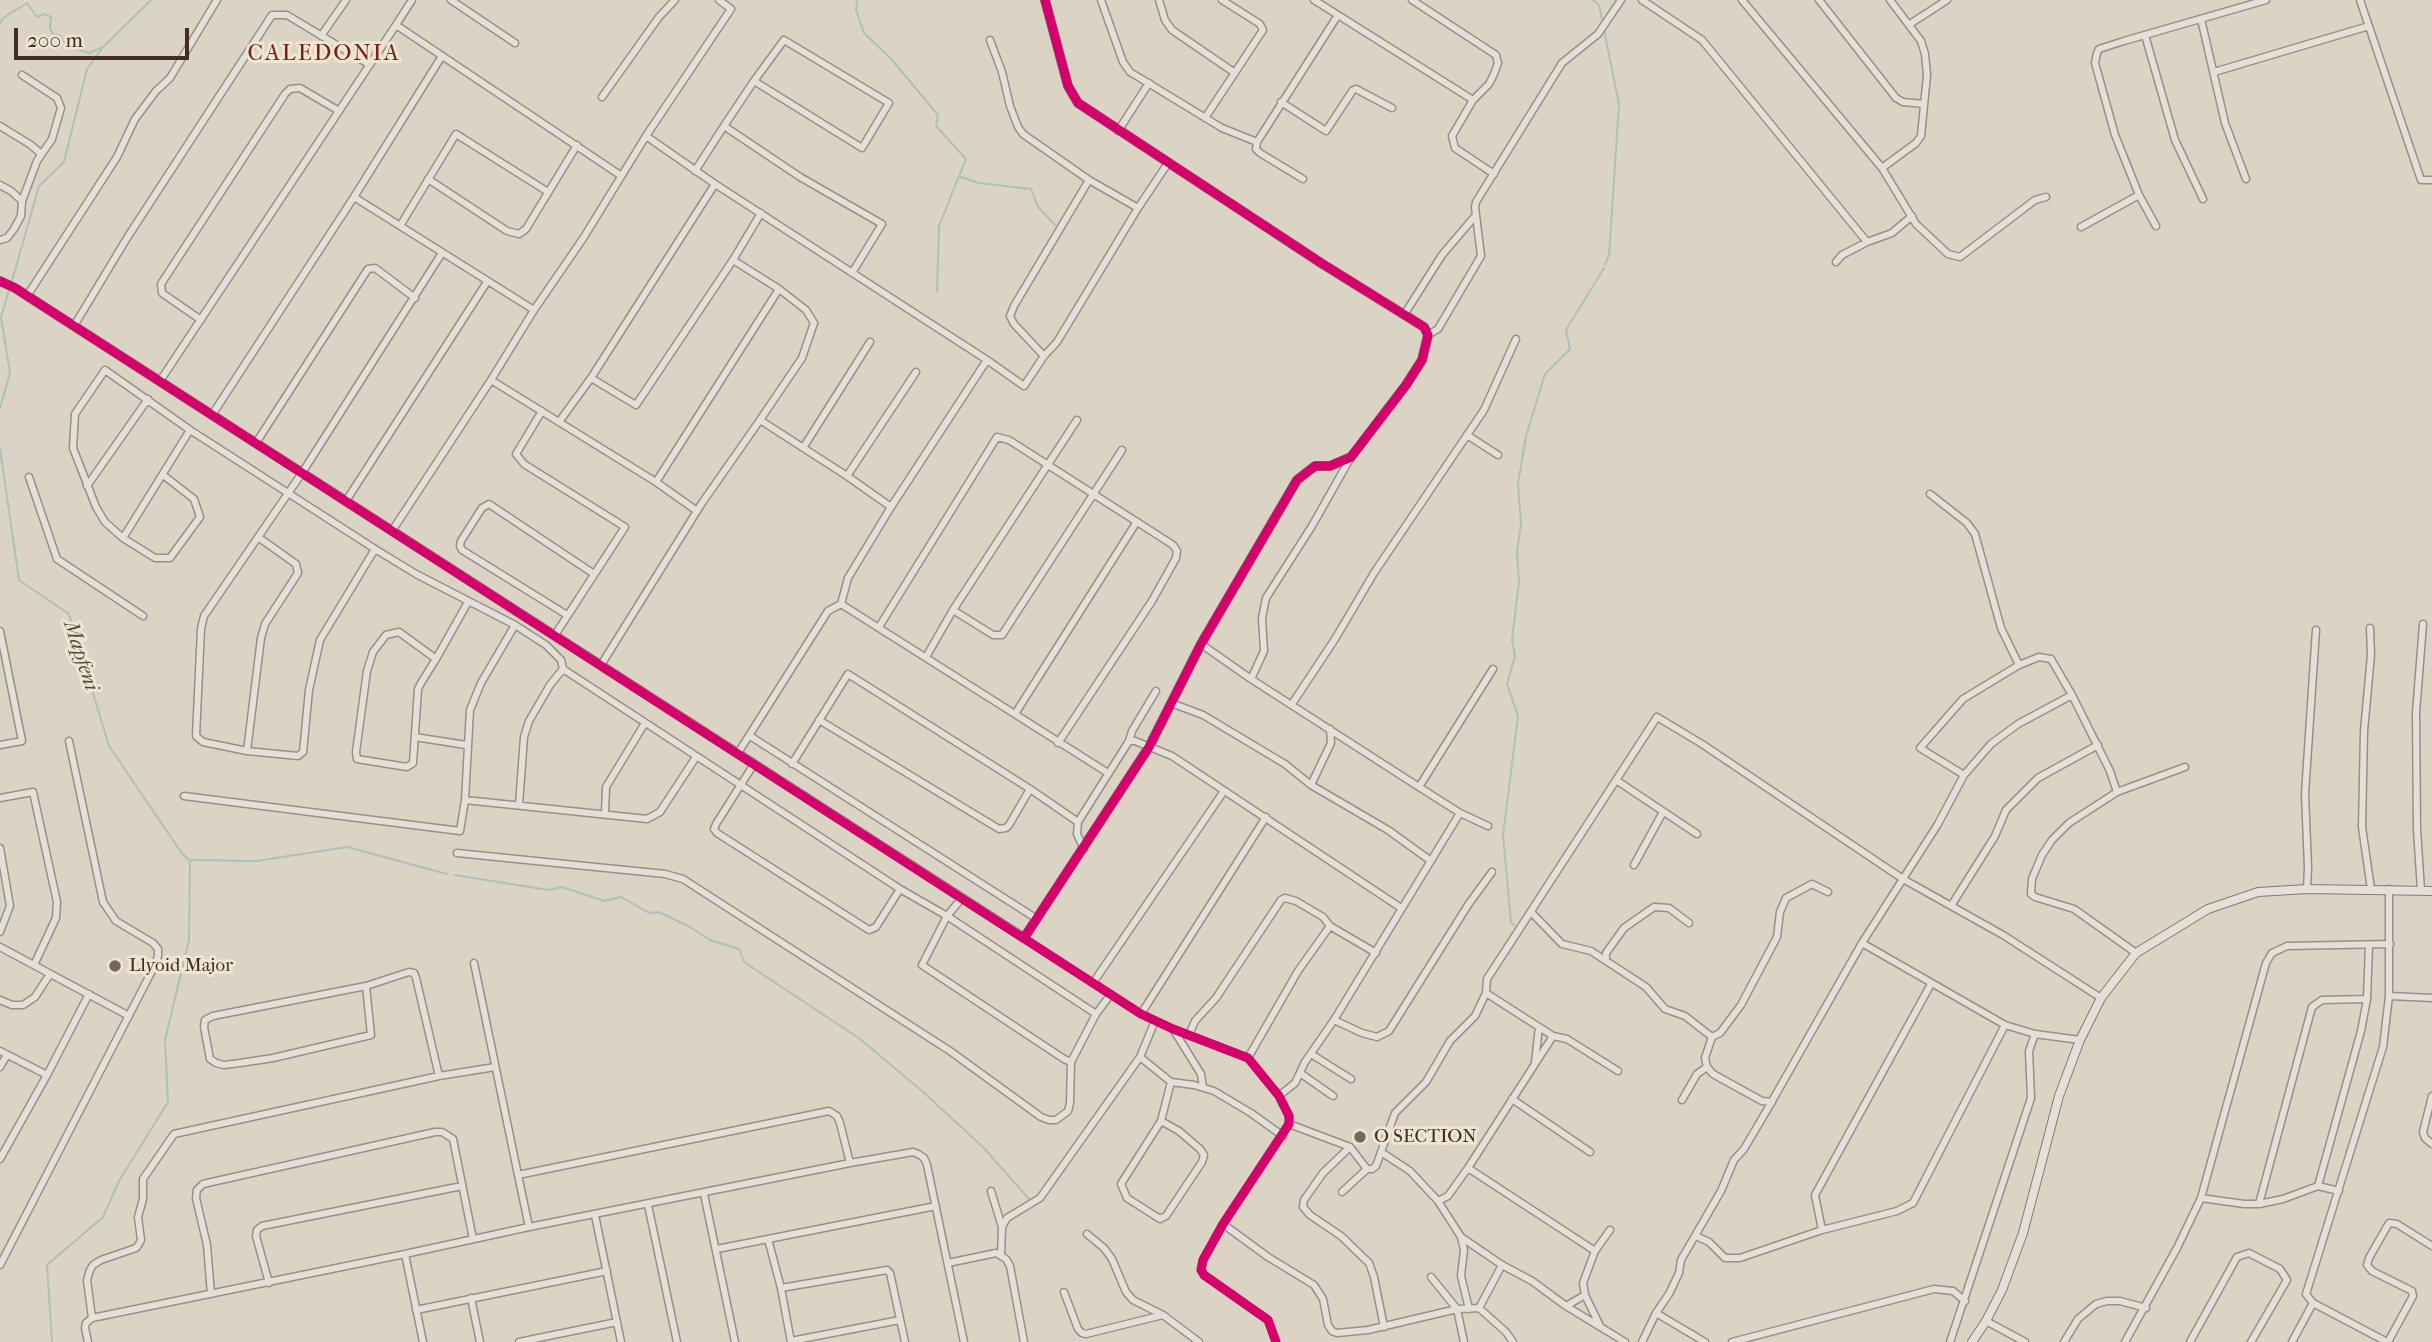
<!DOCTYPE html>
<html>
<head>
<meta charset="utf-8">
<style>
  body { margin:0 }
  #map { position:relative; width:2432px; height:1342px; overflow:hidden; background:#dbd4c5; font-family:"IM FELL French Canon",serif }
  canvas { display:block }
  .scale { position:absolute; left:14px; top:28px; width:175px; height:32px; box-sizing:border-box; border:4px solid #442c22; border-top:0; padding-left:9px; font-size:21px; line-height:24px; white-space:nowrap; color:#442c22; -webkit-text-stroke:5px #eee6d3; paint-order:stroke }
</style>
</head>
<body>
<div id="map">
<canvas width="2432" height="1342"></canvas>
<div class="scale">200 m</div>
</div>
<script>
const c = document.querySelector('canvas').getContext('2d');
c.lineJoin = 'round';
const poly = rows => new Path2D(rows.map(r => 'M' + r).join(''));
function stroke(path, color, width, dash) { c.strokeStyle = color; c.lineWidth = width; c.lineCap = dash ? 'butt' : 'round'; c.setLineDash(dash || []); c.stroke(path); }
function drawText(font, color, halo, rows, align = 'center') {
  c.font = font + ' "IM FELL French Canon",serif'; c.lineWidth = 6; c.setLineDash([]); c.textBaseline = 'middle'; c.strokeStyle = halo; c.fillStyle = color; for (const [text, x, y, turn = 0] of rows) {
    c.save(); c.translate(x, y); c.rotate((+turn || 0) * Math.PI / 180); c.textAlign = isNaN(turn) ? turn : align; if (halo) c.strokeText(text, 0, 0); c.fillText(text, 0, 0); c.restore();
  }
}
stroke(poly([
  [857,0,856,10,864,33,892,60,938,115,936,126,966,159,939,226,937,292],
  [1593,0,1599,5,1603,24],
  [0,23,3,18,27,3,37,17,44,14,51,17,50,28,53,34,60,36,68,46,89,53,103,47],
  [1604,30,1619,104,1609,256,1605,264],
  [961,177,979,183,1031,189,1038,207,1055,225],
  [12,281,39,186,64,162,87,69,103,47,151,0],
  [0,408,10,373,1,317,9,290],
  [0,449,19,580,69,614,109,746,181,852,189,860],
  [191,860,257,861,347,847,447,874],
  [455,875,548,890,562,887,604,901,621,897,649,913,659,912,690,927,710,940,739,949,744,962,860,1039,922,1091,983,1147,1030,1200],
  [1514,925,1511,922,1503,835,1518,716,1507,684,1515,656,1512,640,1519,582,1517,551,1521,524,1518,484,1526,436,1545,374,1570,349,1566,330,1604,268],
  [52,1342,47,1265,103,1217,119,1181,168,1102,165,1040,189,940,190,860]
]), '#acc0bc', 2);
const street = poly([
  [451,0,515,43],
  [1101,0,1123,62,1130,72,1222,128,1257,142,1256,149,1260,153,1303,179],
  [1159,0,1165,20,1172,30,1235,73],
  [1314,0,1473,100],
  [1412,0,1496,55,1498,63,1494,74,1489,84,1473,100,1452,136,1455,148,1494,174],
  [1642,0,1702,40,1867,242],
  [1742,0,1882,168,1916,224,1948,254,1960,257,2035,200,2046,197],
  [1819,0,1896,98,1903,102,1924,104],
  [2360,0,2421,180,2432,180],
  [2201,19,2225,123,2246,179],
  [1910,24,1947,0],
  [396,25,412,0],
  [2145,35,2175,140,2203,199],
  [321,36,346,0],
  [990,40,1002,72,1010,106,1018,127,1023,134,1089,180,1138,208],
  [2214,72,2369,26],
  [602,97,659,17,675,0],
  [1281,102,1326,131,1353,90,1356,89,1392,108],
  [1205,118,1263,30,1260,24,1222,0],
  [0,126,31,145,41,154],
  [724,126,800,177,882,224,852,273],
  [1118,131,1149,83],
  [646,136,731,9,719,0],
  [1257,142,1338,15],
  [1882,168,1916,143,1921,136,1927,75,1925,54,1921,41,1890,0],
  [695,171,724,126,754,81,784,40,889,103,862,148,754,81],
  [428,179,507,231,519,234,526,229,577,145],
  [0,185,11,191,22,201],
  [2139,195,2115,135,2095,63,2097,53,2099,49,2124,41,2266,0],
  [354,197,534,310],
  [400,226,456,134,548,192],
  [2081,227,2139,195,2156,226],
  [0,240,7,238,14,229,21,216,22,201,37,161,52,139,61,108,57,98,22,75],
  [733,260,779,289,806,310,814,323,802,358,760,420,847,476,891,507],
  [1836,262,1842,255,1867,242,1892,233,1912,216],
  [27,296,117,157,135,119,156,91,170,78,217,0],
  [1404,315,1442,255,1476,215],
  [201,320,162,293,161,284,285,94,290,89,300,88,339,111],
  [74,326,127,238,272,15,287,15,370,65],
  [1428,335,1438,329,1481,256,1475,207,1476,202,1562,63,1598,34,1621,0],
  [1044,356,1014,324,1010,316,1014,306,1089,180],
  [987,360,891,507,848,578,841,604,1108,773],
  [591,378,636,405,733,260,761,213],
  [491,380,559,422,591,378,715,184],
  [160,381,396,25,620,175],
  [542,411,516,454,524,464,625,527,555,635],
  [212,415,354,197,442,56],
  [559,422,656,482,697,511],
  [1467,435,1498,455],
  [256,443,368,269,375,268,415,298],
  [803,448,870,342],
  [163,475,194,499,200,517,170,558,155,558,123,538,105,522,96,507,73,448,75,414,105,370,190,430,375,549,416,574,515,625,546,645,561,660,563,669,900,889,947,916,1096,1014],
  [847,476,916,372],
  [29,477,57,559,143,616],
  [656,482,779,289],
  [87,486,148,399],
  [1930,494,1967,523,1975,534,2001,628,2019,665],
  [346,501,487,282],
  [392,531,491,380,534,310,584,237,646,136,715,184,987,360,1024,386,1044,356,1057,342,1138,208,1168,163],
  [258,537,296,564,298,573,265,624,261,638,247,751,298,756,303,752,309,690,320,640,375,549],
  [123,538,190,430],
  [953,610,993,635,1002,635,1122,450],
  [567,615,462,550,460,546,461,541,482,508,489,504,594,574],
  [879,627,997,437,1009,440,1173,545,1177,551,1176,558,1152,601,1058,743],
  [2370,628,2371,655,2364,731,2362,827,2371,889],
  [0,631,22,741,0,745],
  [1201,644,1251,679,1419,787,1493,669],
  [926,657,953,610,1077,420],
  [436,659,399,632,386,635,373,652,367,671,356,752,357,759,407,767,413,763,418,689,421,683,436,659,468,602],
  [601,665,702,503,760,420],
  [1251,679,1264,651,1262,618,1266,598,1312,526,1351,457],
  [2072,695,2018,724,1991,744,1964,775,1938,824,1862,943,2005,1025,2035,1034,2080,1040],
  [1171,703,1203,715,1285,764,1311,785,1388,830,1431,861],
  [1292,704,1335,639,1374,573,1484,410,1516,339],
  [1015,714,1136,523],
  [819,720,999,829,1006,828,1009,825,1030,789],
  [750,736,1037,919],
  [415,737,466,745],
  [1129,741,1132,731,1156,691],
  [247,751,203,742,196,736,201,629,204,616,302,473,442,253],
  [738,753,828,611,841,604],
  [754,764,716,824,714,829,717,833,869,930,876,927,900,889],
  [792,764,848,674,1030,789,1078,822],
  [1964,775,1920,748,1963,699,2019,665,2039,657,2051,659,2072,695,2110,771,2117,792],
  [1616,780,1697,834],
  [1311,785,1331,743,1330,729],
  [184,796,460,831,465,800,470,710,481,683,515,625],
  [0,798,33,792,57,902,56,918,34,965],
  [465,800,647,819,660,812,696,757],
  [519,805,524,737,529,721,550,685,563,669],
  [605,813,606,787,645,723],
  [1460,813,1488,826],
  [0,848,10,906,0,932],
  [1084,849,1077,834,1078,822,1129,741,1135,741,1172,756,1401,908],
  [457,853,665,874,683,879,950,1051,1041,1117,1049,1120,1056,1120,1068,1111,1070,1103,1071,1062],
  [1634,865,1663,812],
  [2307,889,2308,867,2305,794,2316,630],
  [2421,890,2417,829,2416,713,2423,624],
  [962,898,947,916,922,965,1064,1059,1071,1062,1096,1014,1111,994],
  [1951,906,1995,836,2006,810,2038,778,2098,745],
  [1531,912,1562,944,1591,951,1646,987,1665,1009,1685,1016,1712,1037,1720,1033,1741,1005,1777,937,1780,912,1786,898,1812,884,1828,892],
  [1024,938,1141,1014,1173,1029,1248,1058,1279,1096,1289,1116,1289,1124,1223,1224,1203,1260,1201,1270,1204,1275,1268,1320,1276,1342],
  [0,947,129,1016],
  [2136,953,2074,909,2035,897,2031,894,2032,879,2042,855,2052,840,2069,823,2117,792,2185,767],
  [1606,961,1606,953,1624,928,1654,907,1669,908,1689,923],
  [474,963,518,1175],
  [1093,983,1224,791],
  [366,986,213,1016,205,1020,204,1027,210,1059,216,1063,224,1065,240,1063,273,1058,371,1035,366,986,409,972,414,973,416,978,439,1076],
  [2389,996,2432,998],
  [0,1000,12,1005,23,1005,35,997,50,974],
  [1141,1014,1266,817],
  [1334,1020,1362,1033,1377,1037,1389,1031,1468,905,1492,872],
  [1155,1021,1140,1057,1171,1082,1194,1085,1214,1091,1251,1113,1283,1136],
  [1173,1029,1201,1074,1203,1087],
  [1189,1035,1195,1021,1216,998,1281,900,1285,898,1296,901,1323,917,1330,926,1376,953],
  [1553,1036,1567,1039,1618,1071],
  [1712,1037,1705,1058,1707,1067,1713,1074,1762,1101,1772,1102],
  [0,1051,47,1075],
  [1311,1054,1351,1079],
  [1248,1058,1298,971,1330,926],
  [1535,1062,1539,1027],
  [0,1067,7,1055],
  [1300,1073,1333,1096],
  [1279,1096,1295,1083,1305,1062,1334,1020,1460,813,1419,787],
  [2432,1096,2423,1132,2425,1138,2432,1144],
  [1512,1099,1590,1152],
  [1682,1100,1697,1074,1707,1067],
  [1161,1121,1179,1131,1200,1149,1204,1155,1202,1162,1166,1216,1160,1219,1127,1198,1121,1184,1161,1121,1171,1082],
  [1289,1124,1350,1147,1367,1169,1372,1169,1376,1166,1395,1113,1426,1082,1450,1041,1475,1016,1486,993,1487,979,1657,717,1702,744,1903,879,2003,935,2101,998],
  [1350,1147,1323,1173,1304,1200,1303,1207,1310,1215,1341,1236,1369,1263,1374,1277,1384,1327],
  [1381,1152,1410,1171,1438,1201,1461,1237,1502,1265,1532,1281,1566,1306,1625,1342],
  [0,1159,47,1075,89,994],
  [850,1163,840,1123,837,1116,829,1111,518,1175,529,1227,850,1163,913,1152,918,1154,924,1158,927,1165,964,1342],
  [1468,1168,1595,1251],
  [2318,1186,2361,1031,2367,999,2369,945],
  [991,1191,1002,1227],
  [1342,1192,1367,1169],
  [704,1194,735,1342],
  [2201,1198,2244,1204,2259,1204,2283,1199,2318,1186,2339,1191],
  [1438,1201,1448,1196,1468,1168,1553,1036,1486,993],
  [2259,1204,2312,1007,2322,1000,2367,999],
  [648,1205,677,1342],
  [595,1215,621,1342],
  [1223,1224,1268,1257,1314,1285,1323,1299,1328,1325,1332,1331,1337,1333,1368,1330,1457,1309,1479,1308,1506,1332,1513,1342],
  [1822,1230,1815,1195,1931,984],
  [1087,1234,1104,1248,1112,1259,1126,1292,1133,1300,1163,1315],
  [1696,1236,1709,1242,1725,1258,1740,1258,1822,1230,1897,1211,1913,1203,2005,1025],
  [1461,1237,1464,1250,1461,1276,1469,1309],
  [768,1239,781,1288,791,1342],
  [717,1249,936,1206],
  [405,1254,529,1227],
  [1001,1255,1002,1227,1007,1218,1040,1198,1140,1057],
  [948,1263,996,1253,1006,1259,1010,1266,1024,1342],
  [0,1265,155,965,158,956,158,949,153,943,116,921,103,902,69,741],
  [1431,1277,1457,1309,1464,1342],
  [269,1283,256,1236,257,1230,262,1226,462,1186],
  [781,1288,887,1270,890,1273,905,1342],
  [1064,1292,1078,1329,1082,1333,1086,1334,1163,1315,1199,1342],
  [211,1294,207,1245,196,1198,197,1190,203,1184,435,1132,442,1132,453,1139,473,1239],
  [471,1298,480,1342],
  [1566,1306,1585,1295],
  [1479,1308,1502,1265],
  [416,1310,607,1271],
  [1656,1313,1705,1342],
  [92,1318,87,1280,90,1270,93,1265,101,1260,136,1248,139,1244,141,1240,138,1217,143,1199,143,1179,174,1134,439,1076,495,1067],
  [1986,1321,2025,1342],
  [1600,1326,1585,1295,1583,1283,1595,1251,1610,1230],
  [791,1341,900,1320],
  [88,1342,85,1328,86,1323,92,1318,405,1254,423,1342],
  [519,1342,617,1322],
  [1642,1342,1656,1313,1669,1294,1679,1273,1681,1260,1721,1191,1734,1160,1744,1149,1767,1110,1862,943],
  [1732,1342,1934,1289,1953,1291,1965,1301],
  [1950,1342,2031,1098,2029,1051,2035,1034],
  [2064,1342,2078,1319,2096,1304,2107,1301,2120,1301,2146,1308],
  [2125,1342,2177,1248,2201,1198,2266,963,2272,953,2287,946,2390,944],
  [2190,1342,2237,1257,2249,1253,2280,1269,2287,1280,2251,1342],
  [2292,1342,2313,1303],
  [2387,1342,2313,1303,2306,1294,2383,1047,2389,996,2389,889],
  [2388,1342,2413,1296,2412,1291,2372,1271,2367,1265,2369,1258,2389,1223,2397,1224,2432,1246]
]);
const secondary = poly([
  [0,281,15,288,1024,938,1149,747,1201,644,1297,480,1315,466,1330,466,1351,457,1406,385,1422,360,1428,335,1424,327,1321,263,1078,103,1068,86,1045,0],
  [1972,1342,1986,1321,2002,1290,2023,1233,2059,1096,2080,1040,2101,998,2136,953,2208,909,2258,892,2307,889,2432,891]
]);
stroke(street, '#979087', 9);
stroke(secondary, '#827a71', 10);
stroke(street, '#e4e0d9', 6);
stroke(secondary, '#e4e0d9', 8);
stroke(poly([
  [0,281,15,288,1141,1014,1173,1029,1248,1058,1279,1096,1289,1116,1289,1124,1223,1224,1203,1260,1201,1270,1204,1275,1268,1320,1276,1342],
  [1024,938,1149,747,1201,644,1297,480,1315,466,1330,466,1351,457,1406,385,1422,360,1428,335,1424,327,1321,263,1078,103,1068,86,1045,0]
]), '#d6006c', 9);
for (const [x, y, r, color] of [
  [115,966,7,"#79675b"],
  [1360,1137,7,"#79675b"]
]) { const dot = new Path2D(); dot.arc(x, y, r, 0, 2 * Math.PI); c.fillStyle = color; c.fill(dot); stroke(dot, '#eee6d3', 2.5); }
drawText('19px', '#442c22', '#eee6d3', [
  ["Llyoid Major",129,966],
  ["O SECTION",1374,1137]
], 'left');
drawText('italic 21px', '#554840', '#eee6d3', [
  ["Mapfeni",80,656,72]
]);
c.letterSpacing = '2px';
drawText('23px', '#7a1f14', '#eee6d3', [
  ["CALEDONIA",324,54]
]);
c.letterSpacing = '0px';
</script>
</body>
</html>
